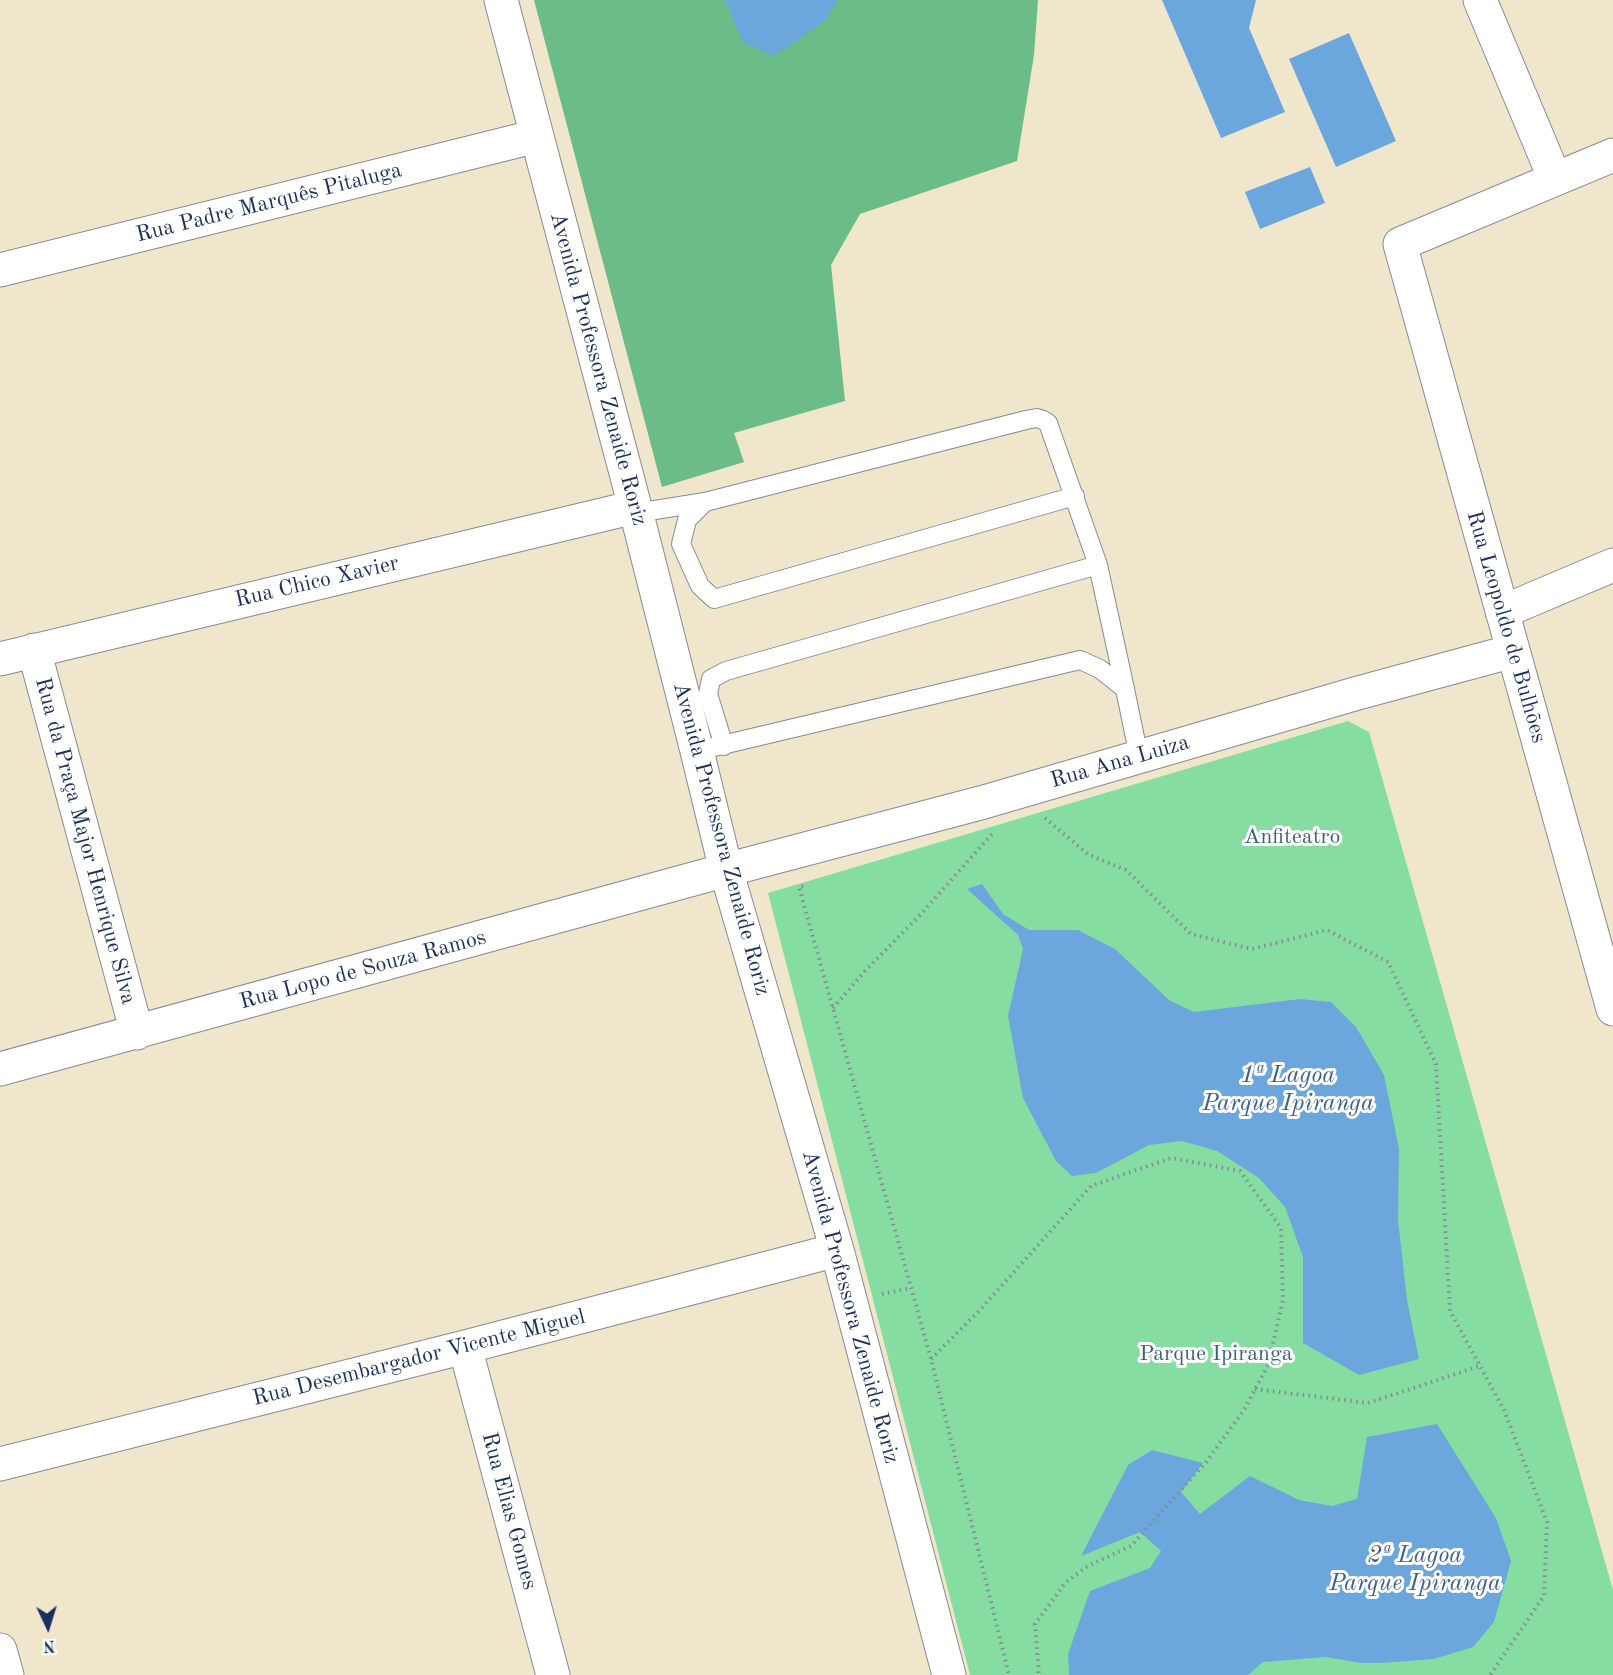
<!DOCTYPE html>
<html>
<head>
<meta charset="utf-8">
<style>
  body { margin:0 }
  #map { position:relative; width:1613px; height:1675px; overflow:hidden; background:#f0e6cc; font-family:"Old Standard TT",serif }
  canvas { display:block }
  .north { position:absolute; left:18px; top:1597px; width:60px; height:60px; -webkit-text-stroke:4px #fff; paint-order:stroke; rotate:176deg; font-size:16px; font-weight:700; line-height:24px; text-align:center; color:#1b2f5e }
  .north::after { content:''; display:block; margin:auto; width:21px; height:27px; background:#1b2f5e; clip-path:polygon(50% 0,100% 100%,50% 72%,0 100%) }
</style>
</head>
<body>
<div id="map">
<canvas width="1613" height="1675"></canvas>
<div class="north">N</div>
</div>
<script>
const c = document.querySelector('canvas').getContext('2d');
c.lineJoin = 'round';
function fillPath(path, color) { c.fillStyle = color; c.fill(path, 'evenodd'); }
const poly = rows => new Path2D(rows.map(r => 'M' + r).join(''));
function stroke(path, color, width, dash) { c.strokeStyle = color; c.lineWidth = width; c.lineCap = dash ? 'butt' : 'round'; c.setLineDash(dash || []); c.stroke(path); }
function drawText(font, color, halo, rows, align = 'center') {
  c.font = font + ' "Old Standard TT",serif'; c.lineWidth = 6; c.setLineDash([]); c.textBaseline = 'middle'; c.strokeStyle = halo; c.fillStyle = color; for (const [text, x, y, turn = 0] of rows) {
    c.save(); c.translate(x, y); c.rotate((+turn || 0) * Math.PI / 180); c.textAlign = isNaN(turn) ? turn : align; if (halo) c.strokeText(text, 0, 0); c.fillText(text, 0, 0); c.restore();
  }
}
fillPath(poly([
  [1348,721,1369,732,1613,1590,1613,1675,970,1675,768,893]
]), '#85dda2');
fillPath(poly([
  [534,0,1038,0,1034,55,1017,161,860,214,831,265,845,401,734,433,744,462,662,487]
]), '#6cbc88');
fillPath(poly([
  [725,0,838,0,825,21,774,56,743,42],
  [1162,0,1256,0,1249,28,1285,112,1221,138],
  [1349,33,1396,141,1336,167,1289,59],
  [1310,167,1325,203,1260,229,1245,192],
  [982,884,1003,914,1029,930,1078,930,1115,949,1169,1000,1194,1012,1300,999,1331,1002,1356,1027,1384,1075,1399,1149,1398,1220,1407,1300,1419,1359,1359,1375,1303,1343,1303,1257,1285,1207,1259,1178,1217,1151,1182,1141,1149,1145,1096,1173,1072,1176,1056,1161,1023,1098,1008,1016,1023,949,1018,935,967,889],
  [1437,1424,1496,1518,1511,1561,1494,1622,1473,1647,1434,1659,1382,1663,1361,1663,1326,1657,1263,1662,1248,1675,1069,1675,1068,1654,1090,1591,1150,1568,1161,1551,1140,1532,1081,1556,1128,1465,1152,1450,1203,1463,1181,1492,1200,1514,1250,1476,1299,1500,1332,1506,1357,1499,1367,1437]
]), '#6ba7dc');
const service = poly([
  [705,502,687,520,681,544,700,586,714,599,1075,496],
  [636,513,705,502,1026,420,1037,418,1043,420,1048,423,1098,565,1125,689],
  [724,746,708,694,711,679,726,671,1098,565],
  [697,751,1080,660,1100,669,1125,689,1139,757]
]);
const minor = poly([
  [501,0,635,507,697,751,726,870,837,1250,949,1675],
  [1480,0,1555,179],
  [1613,155,1400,244,1613,1009],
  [0,270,537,136],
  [1502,612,1613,565],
  [34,650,137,1033],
  [0,659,635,507],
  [0,1069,726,870,984,802,1358,693,1513,651],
  [465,1347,553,1675],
  [0,1464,465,1347,837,1250],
  [0,1650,7,1675]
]);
stroke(service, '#868a95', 20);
stroke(minor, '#868a95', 35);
stroke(poly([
  [1045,818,1089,855,1126,870,1191,934,1252,949,1327,930,1388,962,1436,1064,1450,1311,1504,1410,1547,1522,1544,1596,1490,1675],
  [803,886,799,887,931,1359,1009,1675],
  [833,1008,865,971,922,913,992,834],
  [882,1294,911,1288],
  [931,1359,978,1312,1091,1186,1171,1158,1240,1171,1281,1228,1283,1300,1268,1365,1244,1410,1206,1462,1131,1546,1088,1566,1066,1582,1035,1624,1039,1675],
  [1255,1389,1368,1403,1480,1366]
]), '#868a95', 4, [1.5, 4.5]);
stroke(service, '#fff', 18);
stroke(minor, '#fff', 33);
drawText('22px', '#1b2f5e', '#fff', [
  ["Rua Padre Marquês Pitaluga",269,203,-14],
  ["Avenida Professora Zenaide Roriz",598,369,75],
  ["Rua Chico Xavier",317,582,-13],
  ["Rua Leopoldo de Bulhões",1506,627,74],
  ["Rua Ana Luiza",1120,762,-16],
  ["Avenida Professora Zenaide Roriz",721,839,75],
  ["Rua da Praça Major Henrique Silva",85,841,75],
  ["Rua Lopo de Souza Ramos",363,970,-15],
  ["Avenida Professora Zenaide Roriz",850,1307,75],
  ["Rua Desembargador Vicente Miguel",419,1358,-14],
  ["Rua Elias Gomes",509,1511,75]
]);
drawText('22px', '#3b6372', '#fff', [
  ["Anfiteatro",1292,837],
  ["Parque Ipiranga",1216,1354]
]);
drawText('italic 24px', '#3b5f90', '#fff', [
  ["1ª Lagoa",1288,1076],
  ["Parque Ipiranga",1288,1104],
  ["2ª Lagoa",1415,1556],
  ["Parque Ipiranga",1415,1584]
]);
</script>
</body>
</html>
